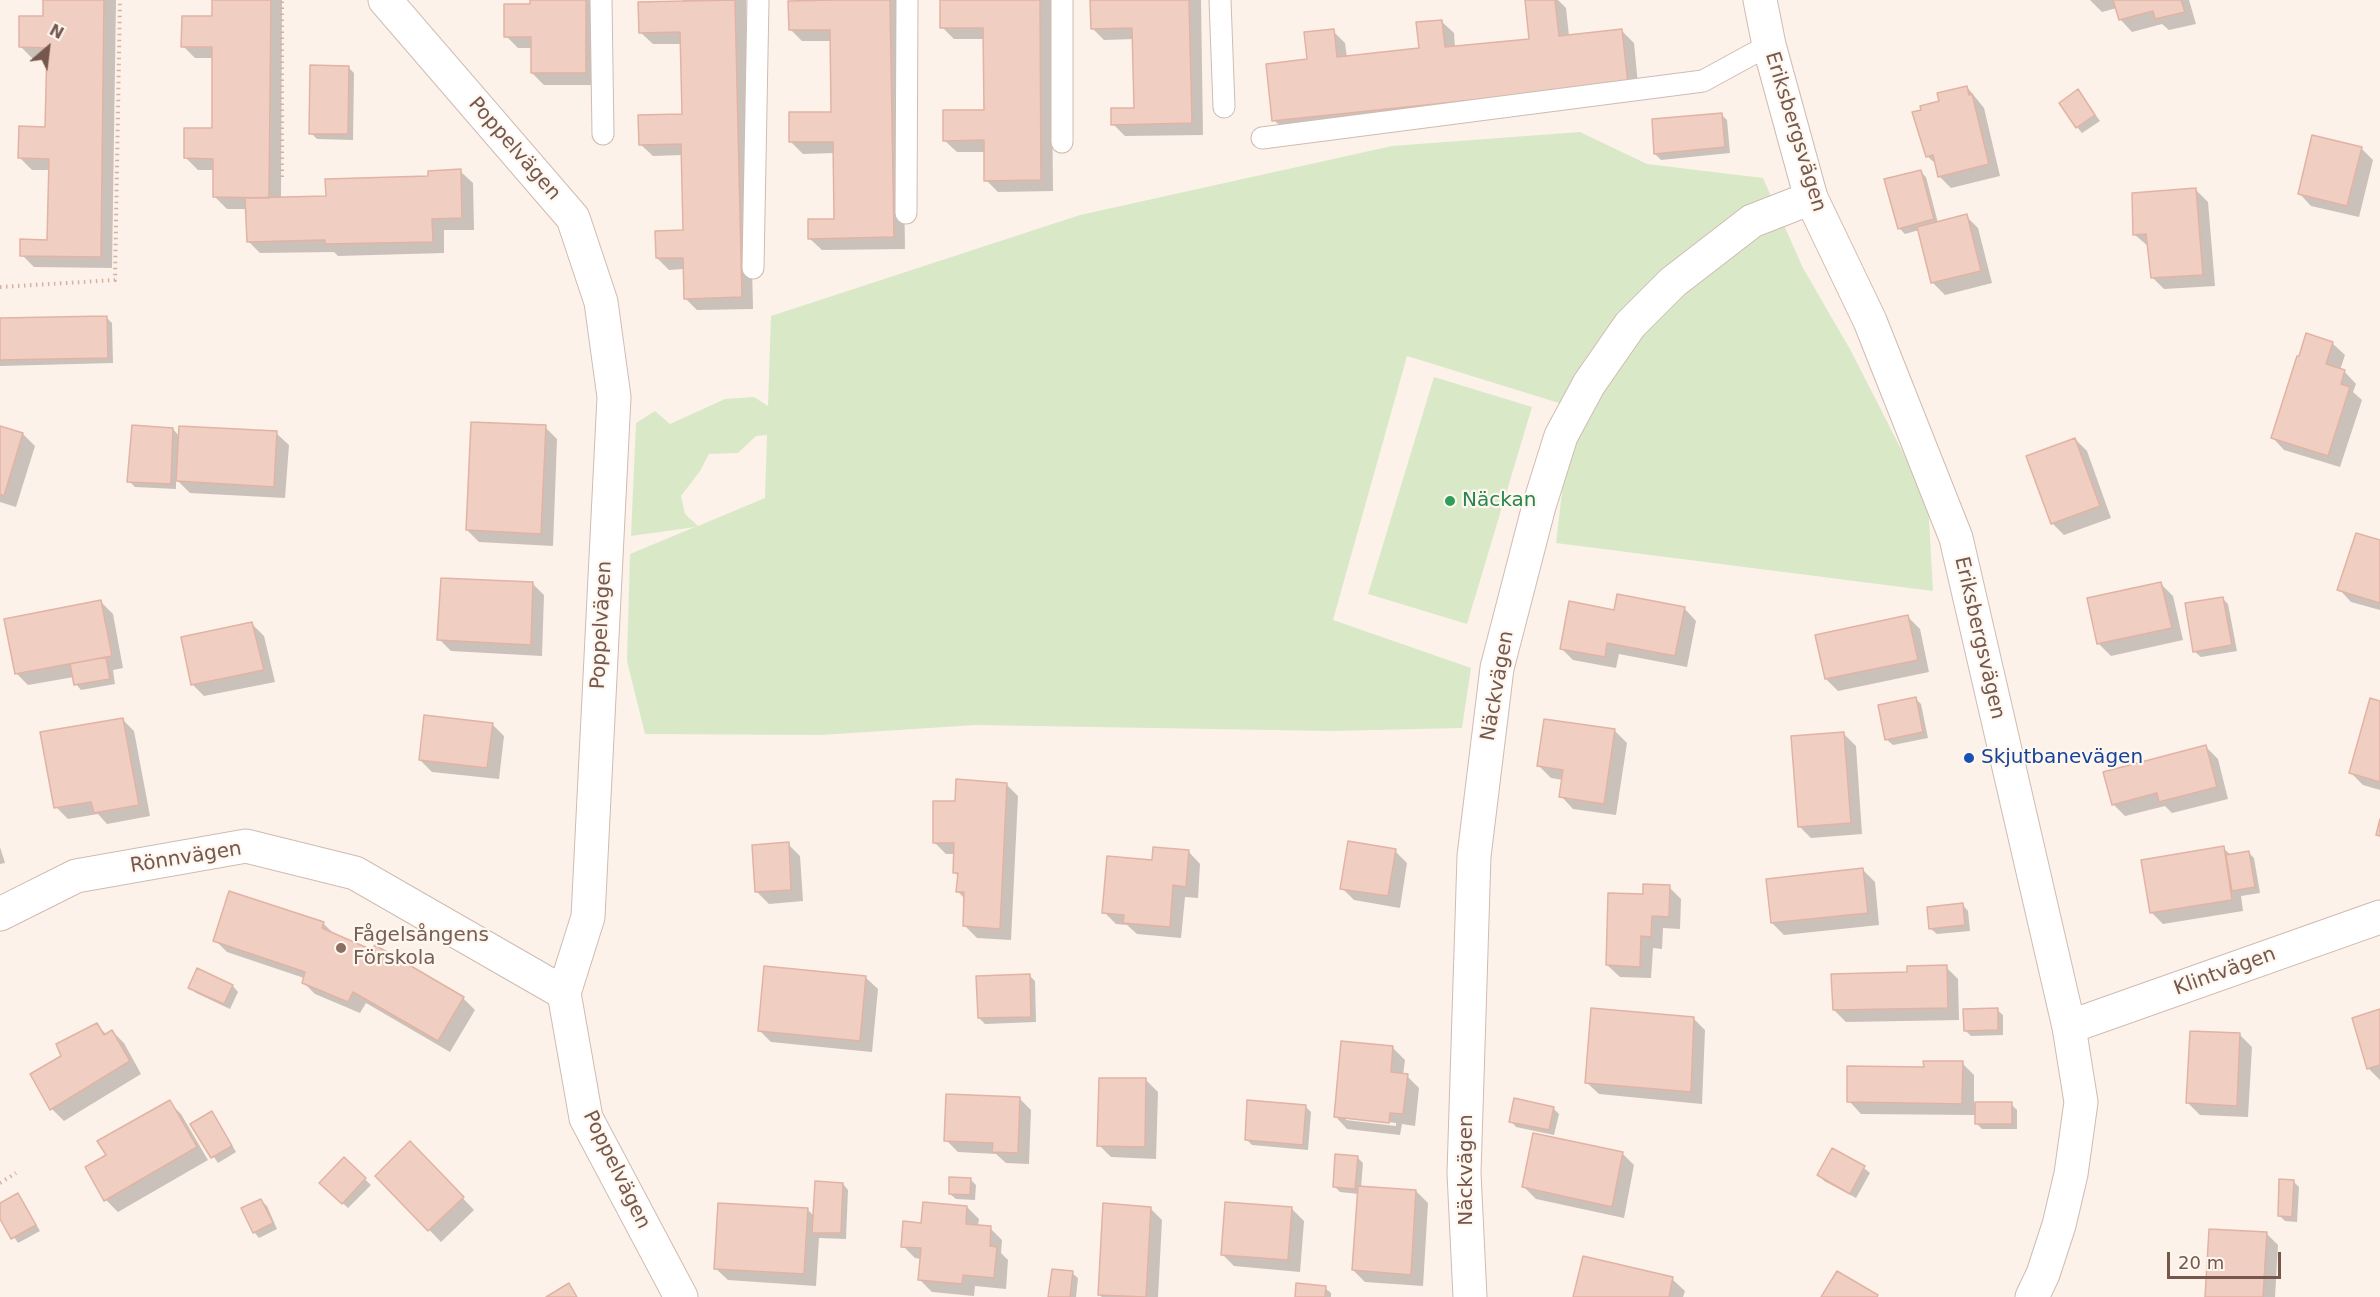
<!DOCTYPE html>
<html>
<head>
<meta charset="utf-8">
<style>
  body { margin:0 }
  #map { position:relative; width:2380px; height:1297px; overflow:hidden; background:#fcf2e9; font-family:"DejaVu Sans",sans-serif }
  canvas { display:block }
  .north { position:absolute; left:18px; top:18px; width:60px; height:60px; -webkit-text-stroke:4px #fef7ef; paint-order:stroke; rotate:28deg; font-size:16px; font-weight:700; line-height:24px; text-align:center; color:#75574d }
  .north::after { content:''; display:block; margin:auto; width:21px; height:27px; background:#75574d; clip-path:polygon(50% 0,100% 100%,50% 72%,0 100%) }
  .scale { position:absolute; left:2167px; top:1252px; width:114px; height:27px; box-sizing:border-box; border:3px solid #75574d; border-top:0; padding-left:8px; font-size:18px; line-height:21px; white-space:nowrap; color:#75574d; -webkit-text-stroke:4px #fef7ef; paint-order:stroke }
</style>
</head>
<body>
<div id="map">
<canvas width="2380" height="1297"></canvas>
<div class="north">N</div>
<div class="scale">20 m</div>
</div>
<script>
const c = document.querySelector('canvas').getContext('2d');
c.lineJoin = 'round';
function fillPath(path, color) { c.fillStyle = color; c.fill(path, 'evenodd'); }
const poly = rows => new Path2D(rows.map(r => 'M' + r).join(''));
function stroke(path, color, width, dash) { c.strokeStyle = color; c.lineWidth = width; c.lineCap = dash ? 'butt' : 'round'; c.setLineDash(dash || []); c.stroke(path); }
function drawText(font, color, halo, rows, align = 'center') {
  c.font = font + ' "DejaVu Sans",sans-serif'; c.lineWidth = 4.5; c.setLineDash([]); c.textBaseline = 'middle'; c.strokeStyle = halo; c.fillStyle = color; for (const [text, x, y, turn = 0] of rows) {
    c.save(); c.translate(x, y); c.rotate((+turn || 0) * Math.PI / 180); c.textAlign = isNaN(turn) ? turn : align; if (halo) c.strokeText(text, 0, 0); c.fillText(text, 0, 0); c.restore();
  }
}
fillPath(poly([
  [1580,132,1647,164,1763,178,1803,268,1851,351,1928,502,1933,591,1556,543,1572,407,1407,356,1333,620,1471,668,1462,728,1331,731,976,725,820,735,645,734,627,661,630,554,695,527,631,536,636,423,655,411,670,424,725,399,754,397,768,406,771,316,1080,215,1392,146],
  [767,435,765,498,698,526,685,514,681,496,700,471,709,454,738,453,756,436],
  [1434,377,1532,407,1467,624,1368,594]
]), '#d9e9c7');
fillPath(poly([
  [45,0,116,0,112,268,34,267,22,255,49,242,50,170,32,170,20,158,47,128,48,59,33,59,21,47,44,18],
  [214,0,282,0,281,199,327,198,460,171,473,183,474,230,444,230,444,253,338,256,334,252,260,253,248,241,247,209,227,209,215,197,215,170,198,170,185,157,213,130,214,58,195,58,183,46,214,18],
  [531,0,597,0,598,85,544,85,532,73,532,48,518,48,506,36,531,6],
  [683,0,746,0,753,309,697,310,685,298,684,269,669,270,657,258,684,232,682,155,653,156,640,144,683,115,681,44,653,44,640,32,683,2],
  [833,0,901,0,905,249,822,250,809,238,836,220,834,153,803,154,791,142,833,113,832,41,802,41,790,29],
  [984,0,1051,0,1053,191,998,192,986,180,986,152,957,152,944,140,985,111,984,39,954,39,942,27],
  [1138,0,1201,0,1203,135,1125,136,1113,124,1136,109,1134,39,1104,40,1092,28],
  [1527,0,1558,0,1566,8,1569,36,1622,31,1634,43,1639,95,1286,132,1274,120,1309,61,1333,31,1345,43,1347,58,1420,50,1441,21,1454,33,1455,48,1531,40],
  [2090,0,2189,0,2196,24,2169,30,2162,24,2132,32,2120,19,2117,8,2102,12],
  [348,67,354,73,353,140,317,139,311,133],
  [1967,87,1984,108,2000,176,1951,188,1939,176,1937,165,1927,156,1941,102],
  [2078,91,2100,121,2082,133,2077,127],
  [1721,114,1727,120,1730,153,1661,160,1655,154],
  [2361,148,2373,160,2359,217,2311,206,2299,193],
  [1920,171,1926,177,1938,223,1966,216,1978,228,1992,283,1945,295,1933,283,1919,230,1905,234,1899,228],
  [2196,190,2208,202,2215,286,2164,289,2152,277,2149,247,2135,235],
  [106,317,112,323,113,363,0,366,0,319],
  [2332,343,2345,355,2340,370,2344,371,2356,384,2353,392,2362,400,2340,467,2284,450,2272,437],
  [0,427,23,434,35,446,16,507,0,502],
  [545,427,557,439,553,546,479,542,467,530],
  [173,429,180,437,276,433,289,445,285,498,190,493,176,479,176,489,135,487,129,481],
  [2075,439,2087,451,2111,518,2064,535,2052,523],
  [2380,542,2380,610,2351,602,2339,589],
  [532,583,544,595,542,656,451,651,439,639],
  [2161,584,2173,596,2183,640,2111,656,2099,644,2089,599],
  [2222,598,2228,604,2237,651,2201,657,2195,652],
  [101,602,113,614,123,668,113,670,115,684,81,690,76,684,74,677,28,685,16,673],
  [1684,608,1696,621,1687,667,1619,654,1616,668,1573,660,1561,648,1615,611],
  [1908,617,1920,629,1929,672,1838,691,1826,679],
  [252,624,264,636,275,682,204,696,192,684],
  [1915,698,1921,704,1928,738,1893,745,1887,740],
  [2380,703,2380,790,2363,785,2351,773],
  [122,719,134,731,150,816,107,824,98,814,68,819,56,807],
  [492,724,504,736,499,779,432,772,420,760],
  [1615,731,1627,743,1616,815,1573,809,1561,796,1563,780,1551,778,1539,766],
  [1844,734,1856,746,1862,834,1811,838,1799,826],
  [2206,747,2218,759,2228,799,2172,813,2165,806,2125,816,2113,804],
  [1006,784,1018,796,1011,940,977,938,965,926,965,899,957,891,959,877,954,872,955,854,946,854,934,842,957,803],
  [788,844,800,856,803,901,769,904,757,892],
  [0,847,5,863,0,864],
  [2223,848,2231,855,2249,853,2254,858,2260,893,2241,896,2243,911,2163,924,2151,912],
  [1188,851,1200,864,1198,898,1185,897,1181,938,1137,934,1127,925,1116,924,1104,912,1153,861],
  [1395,851,1407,863,1400,908,1354,900,1342,888],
  [1863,870,1875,882,1879,925,1784,935,1772,923],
  [1669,887,1681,899,1680,929,1663,928,1662,949,1653,948,1651,978,1620,977,1607,965,1644,896],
  [1963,905,1968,911,1970,931,1937,934,1931,929],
  [323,923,336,936,463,998,475,1010,450,1052,366,1003,360,1013,315,994,303,982,304,978,227,952,215,940],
  [1946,967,1958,979,1959,1020,1846,1022,1834,1010],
  [1029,975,1035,981,1036,1022,985,1024,979,1018],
  [865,977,878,989,872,1052,771,1042,759,1030],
  [233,986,238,992,230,1009,196,993,190,987],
  [1997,1010,2003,1015,2003,1035,1971,1036,1966,1031],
  [2380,1011,2380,1080,2368,1068],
  [1693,1018,1705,1030,1702,1104,1599,1094,1586,1082],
  [96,1024,107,1035,112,1031,124,1043,141,1074,64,1121,52,1109,63,1057],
  [2240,1035,2252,1047,2248,1117,2200,1115,2188,1103],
  [1393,1048,1405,1060,1403,1075,1407,1076,1419,1088,1415,1126,1402,1124,1400,1135,1347,1129,1335,1116],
  [1346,1117,1396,1123,1396,1126,1346,1120],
  [1962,1063,1974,1075,1974,1103,2011,1104,2017,1110,2017,1129,1982,1129,1976,1123,1976,1115,1861,1114,1849,1101,1925,1068],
  [1146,1080,1158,1092,1156,1159,1111,1157,1099,1145],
  [1019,1098,1031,1110,1029,1164,1006,1163,996,1154,958,1152,946,1140],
  [169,1102,181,1114,208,1160,118,1212,106,1200,87,1167,108,1155],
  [1305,1106,1311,1112,1308,1150,1252,1145,1246,1139],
  [1553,1108,1559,1114,1554,1135,1516,1127,1511,1121],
  [211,1113,217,1119,236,1152,218,1163,192,1124],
  [1832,1150,1864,1168,1870,1173,1856,1198,1824,1181,1819,1175],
  [1622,1153,1634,1165,1624,1218,1536,1199,1524,1187],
  [422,1155,474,1210,441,1242,377,1176],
  [1357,1157,1363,1163,1361,1188,1416,1191,1428,1203,1423,1286,1365,1282,1353,1270,1359,1194,1340,1192,1334,1186],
  [344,1159,371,1185,348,1208,321,1183],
  [970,1179,976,1185,975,1200,956,1199,950,1194],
  [2294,1182,2299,1187,2297,1222,2285,1221,2279,1215],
  [843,1184,848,1190,846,1239,819,1238,816,1286,728,1280,715,1268,808,1210,814,1216],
  [18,1195,23,1201,40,1231,18,1243,0,1216,0,1205],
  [261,1200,267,1206,277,1229,259,1238,254,1232],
  [967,1207,979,1219,978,1226,990,1228,1002,1240,1001,1253,1008,1260,1006,1289,975,1286,974,1296,932,1292,920,1280,921,1259,915,1258,903,1246,923,1225],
  [1150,1208,1162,1220,1158,1297,1102,1297,1099,1295],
  [1292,1209,1304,1221,1300,1272,1234,1266,1222,1254],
  [2266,1233,2278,1245,2275,1297,2207,1297],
  [1072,1273,1078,1278,1076,1297,1050,1297],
  [1672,1279,1685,1291,1683,1297,1575,1297],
  [1325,1288,1331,1293,1331,1297,1296,1297]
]), '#0003');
const building = poly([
  [43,0,104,0,101,257,20,256,20,239,47,240,49,159,18,158,19,126,45,127,47,48,19,47,19,16,43,16,43,0],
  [212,0,271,0,269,198,213,197,213,159,184,158,184,128,212,128,212,47,181,47,182,16,212,16,212,0],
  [530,0,586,0,586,73,531,73,531,37,504,37,504,4,530,4,530,0],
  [735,0,742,297,684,299,683,258,656,258,655,231,683,230,681,144,639,145,638,115,682,114,680,32,639,33,638,2,735,0],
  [832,0,890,0,894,237,808,239,808,219,834,219,833,142,789,142,789,112,831,112,830,30,789,30,788,1,832,0],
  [940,0,1040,0,1041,180,984,181,984,140,943,141,943,110,984,110,983,28,940,28,940,0],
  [1090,0,1189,0,1192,123,1111,125,1111,108,1134,108,1132,28,1091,29,1090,0],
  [1525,0,1555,0,1559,36,1622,29,1628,84,1272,121,1266,64,1307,59,1304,32,1334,29,1337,57,1419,48,1416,22,1442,20,1445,47,1529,39,1525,0],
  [2113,0,2181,0,2185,12,2155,19,2153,11,2119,20,2113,0],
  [310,65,349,66,348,134,309,134,310,65],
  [1967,86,1969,95,1972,94,1989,164,1938,177,1933,155,1926,157,1912,112,1921,110,1920,106,1939,101,1937,93,1967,86],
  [2078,89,2095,115,2076,128,2059,103,2078,89],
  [1722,113,1725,147,1654,154,1652,119,1722,113],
  [2312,135,2362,147,2347,206,2298,194,2312,135],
  [461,169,462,218,432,219,433,242,325,244,325,240,247,242,245,198,326,196,325,179,428,176,428,171,461,169],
  [1921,170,1934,219,1898,229,1884,179,1921,170],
  [2196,188,2203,275,2151,278,2146,234,2133,235,2132,193,2196,188],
  [1967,214,1981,271,1931,283,1917,227,1967,214],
  [107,316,108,358,0,360,0,318,107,316],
  [2306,333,2333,342,2326,364,2345,370,2341,384,2350,387,2328,456,2271,438,2297,356,2299,356,2306,333],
  [471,422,546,425,541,534,466,530,471,422],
  [132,425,173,428,171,484,127,482,132,425],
  [0,426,23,433,4,496,0,494,0,426],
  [179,426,277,431,274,487,176,481,179,426],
  [2075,438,2100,506,2051,524,2026,456,2075,438],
  [2356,533,2380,540,2380,603,2337,590,2356,533],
  [441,578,533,582,531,645,437,640,441,578],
  [2161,582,2172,628,2097,644,2087,598,2161,582],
  [1617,594,1685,607,1675,656,1607,643,1605,657,1560,649,1569,601,1614,610,1617,594],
  [2223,597,2232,645,2193,652,2185,603,2223,597],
  [101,600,112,656,15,674,4,619,101,600],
  [1908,615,1918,660,1825,679,1815,635,1908,615],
  [252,622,264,670,191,685,181,637,252,622],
  [106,657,110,679,74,685,70,664,106,657],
  [1916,697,1923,732,1885,740,1878,705,1916,697],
  [2370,698,2380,701,2380,782,2349,773,2370,698],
  [424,715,493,723,487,768,419,760,424,715],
  [123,718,139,805,94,813,91,802,54,808,40,732,123,718],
  [1544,719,1615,729,1604,804,1559,797,1563,770,1537,766,1544,719],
  [1844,732,1851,823,1798,827,1791,736,1844,732],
  [2206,745,2217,787,2159,802,2157,793,2112,805,2103,772,2206,745],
  [956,779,1007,783,1000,929,963,926,964,892,956,892,958,873,953,873,954,843,933,843,933,801,955,801,956,779],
  [2380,819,2380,836,2376,835,2380,819],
  [1348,841,1396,849,1388,896,1340,889,1348,841],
  [789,842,791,890,755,892,752,845,789,842],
  [2224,846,2232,900,2150,913,2141,860,2224,846],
  [1153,847,1189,850,1186,887,1173,885,1170,927,1123,923,1124,915,1102,913,1107,856,1152,860,1153,847],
  [2249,851,2255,887,2232,891,2226,855,2249,851],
  [1863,868,1868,913,1771,923,1766,879,1863,868],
  [1643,884,1670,885,1669,917,1652,916,1651,937,1641,936,1640,967,1606,965,1608,893,1643,894,1643,884],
  [229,891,324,922,322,928,372,950,375,945,464,997,438,1041,353,992,348,1002,302,983,305,972,213,941,229,891],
  [1963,903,1965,925,1929,929,1927,907,1963,903],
  [1947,965,1948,1008,1833,1010,1831,974,1907,972,1907,966,1947,965],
  [764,966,866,976,860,1041,758,1031,764,966],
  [197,968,233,985,224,1004,188,988,197,968],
  [1030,974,1031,1017,978,1018,976,976,1030,974],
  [1591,1008,1694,1017,1691,1092,1585,1083,1591,1008],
  [1998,1008,1998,1030,1964,1031,1963,1009,1998,1008],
  [2380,1009,2380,1065,2367,1069,2352,1018,2380,1009],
  [97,1023,104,1035,112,1030,130,1061,50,1110,30,1074,61,1056,56,1044,97,1023],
  [2190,1031,2240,1033,2237,1106,2186,1103,2190,1031],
  [1341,1041,1393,1046,1391,1072,1408,1074,1403,1114,1390,1113,1389,1123,1334,1117,1341,1041],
  [1923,1061,1963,1061,1962,1104,1847,1102,1847,1066,1924,1067,1923,1061],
  [1099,1078,1146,1078,1145,1147,1097,1146,1099,1078],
  [946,1094,1020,1097,1018,1153,992,1152,993,1143,944,1141,946,1094],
  [1514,1098,1554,1107,1549,1130,1509,1122,1514,1098],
  [170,1100,197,1147,104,1201,85,1167,106,1155,97,1141,170,1100],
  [1247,1100,1306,1105,1303,1145,1245,1140,1247,1100],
  [1975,1102,2012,1102,2012,1124,1975,1124,1975,1102],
  [212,1111,232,1146,211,1158,190,1124,212,1111],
  [1533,1133,1623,1152,1612,1207,1522,1187,1533,1133],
  [410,1141,464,1197,428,1231,375,1176,410,1141],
  [1832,1148,1865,1166,1850,1194,1817,1175,1832,1148],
  [1335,1154,1358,1156,1355,1189,1333,1187,1335,1154],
  [344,1157,366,1178,342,1204,319,1183,344,1157],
  [949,1177,971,1178,970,1195,949,1194,949,1177],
  [2279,1179,2294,1180,2292,1217,2278,1216,2279,1179],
  [815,1181,843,1183,841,1233,812,1233,815,1181],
  [1358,1186,1416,1190,1411,1275,1352,1270,1358,1186],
  [18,1193,36,1225,11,1239,0,1219,0,1203,18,1193],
  [261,1199,273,1223,253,1233,241,1208,261,1199],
  [923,1202,967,1206,966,1224,991,1226,990,1246,997,1247,994,1278,963,1275,962,1284,918,1280,921,1248,901,1247,903,1221,921,1223,923,1202],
  [1225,1202,1292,1207,1288,1260,1221,1255,1225,1202],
  [718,1203,808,1208,804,1274,714,1269,718,1203],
  [1103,1203,1151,1207,1146,1297,1098,1295,1103,1203],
  [2209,1229,2267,1232,2263,1297,2205,1297,2209,1229],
  [1583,1256,1673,1277,1669,1297,1573,1297,1583,1256],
  [1052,1269,1073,1271,1070,1297,1048,1297,1052,1269],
  [1837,1271,1878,1295,1877,1297,1821,1297,1837,1271],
  [569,1283,577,1297,546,1297,569,1283],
  [1296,1283,1326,1286,1325,1297,1295,1297,1296,1283]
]);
fillPath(building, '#f0cec2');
stroke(building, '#e2b3a3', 1.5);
const service = poly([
  [601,0,603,134],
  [1062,0,1062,142],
  [1220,0,1224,107],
  [1262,138,1703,81,1769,45],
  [906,213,907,0],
  [753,268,758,0]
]);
const minor = poly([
  [385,0,573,218,601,302,614,397,588,917,564,993,586,1118,681,1297],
  [0,914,76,876,246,846,355,873,564,993],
  [2069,1027,2380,917],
  [1470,1297,1464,1173,1474,856,1497,668,1539,506,1561,436,1589,384,1630,325,1673,282,1752,221,1811,198]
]);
const tertiary = poly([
  [1760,0,1769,45,1811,198,1870,321,1956,538,2069,1027,2081,1102,2071,1174,2059,1225,2043,1274,2032,1297]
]);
stroke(service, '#d0bbb1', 23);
stroke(minor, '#d0bbb1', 35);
stroke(tertiary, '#d0bbb1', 35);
stroke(poly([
  [282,177,282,0],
  [0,287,115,280,120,0],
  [0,1183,16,1173]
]), '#d5b1a4', 4, [1.5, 4.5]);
stroke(service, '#fff', 21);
stroke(minor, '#fff', 33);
stroke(tertiary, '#fff', 33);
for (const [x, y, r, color] of [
  [1450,501,6,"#2e9e5b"],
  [1969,758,6,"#1a4fb4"],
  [341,948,6,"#8d6e63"]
]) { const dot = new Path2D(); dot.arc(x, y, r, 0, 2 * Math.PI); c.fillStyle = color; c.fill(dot); stroke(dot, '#fef7ef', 2); }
drawText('20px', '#75574d', '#fef7ef', [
  ["Eriksbergsvägen",1795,132,73],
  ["Poppelvägen",514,149,49],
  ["Poppelvägen",602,625,-87],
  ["Eriksbergsvägen",1979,638,77],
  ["Näckvägen",1498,686,-80],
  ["Rönnvägen",186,858,-9],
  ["Klintvägen",2225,972,-20],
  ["Poppelvägen",616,1170,64],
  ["Näckvägen",1467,1170,-90]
]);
drawText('20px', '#27864d', '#fef7ef', [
  ["Näckan",1462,501]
], 'left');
drawText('20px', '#164399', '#fef7ef', [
  ["Skjutbanevägen",1981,758]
], 'left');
drawText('20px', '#785e54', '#fef7ef', [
  ["Fågelsångens",353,936],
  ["Förskola",353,959]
], 'left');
</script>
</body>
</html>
